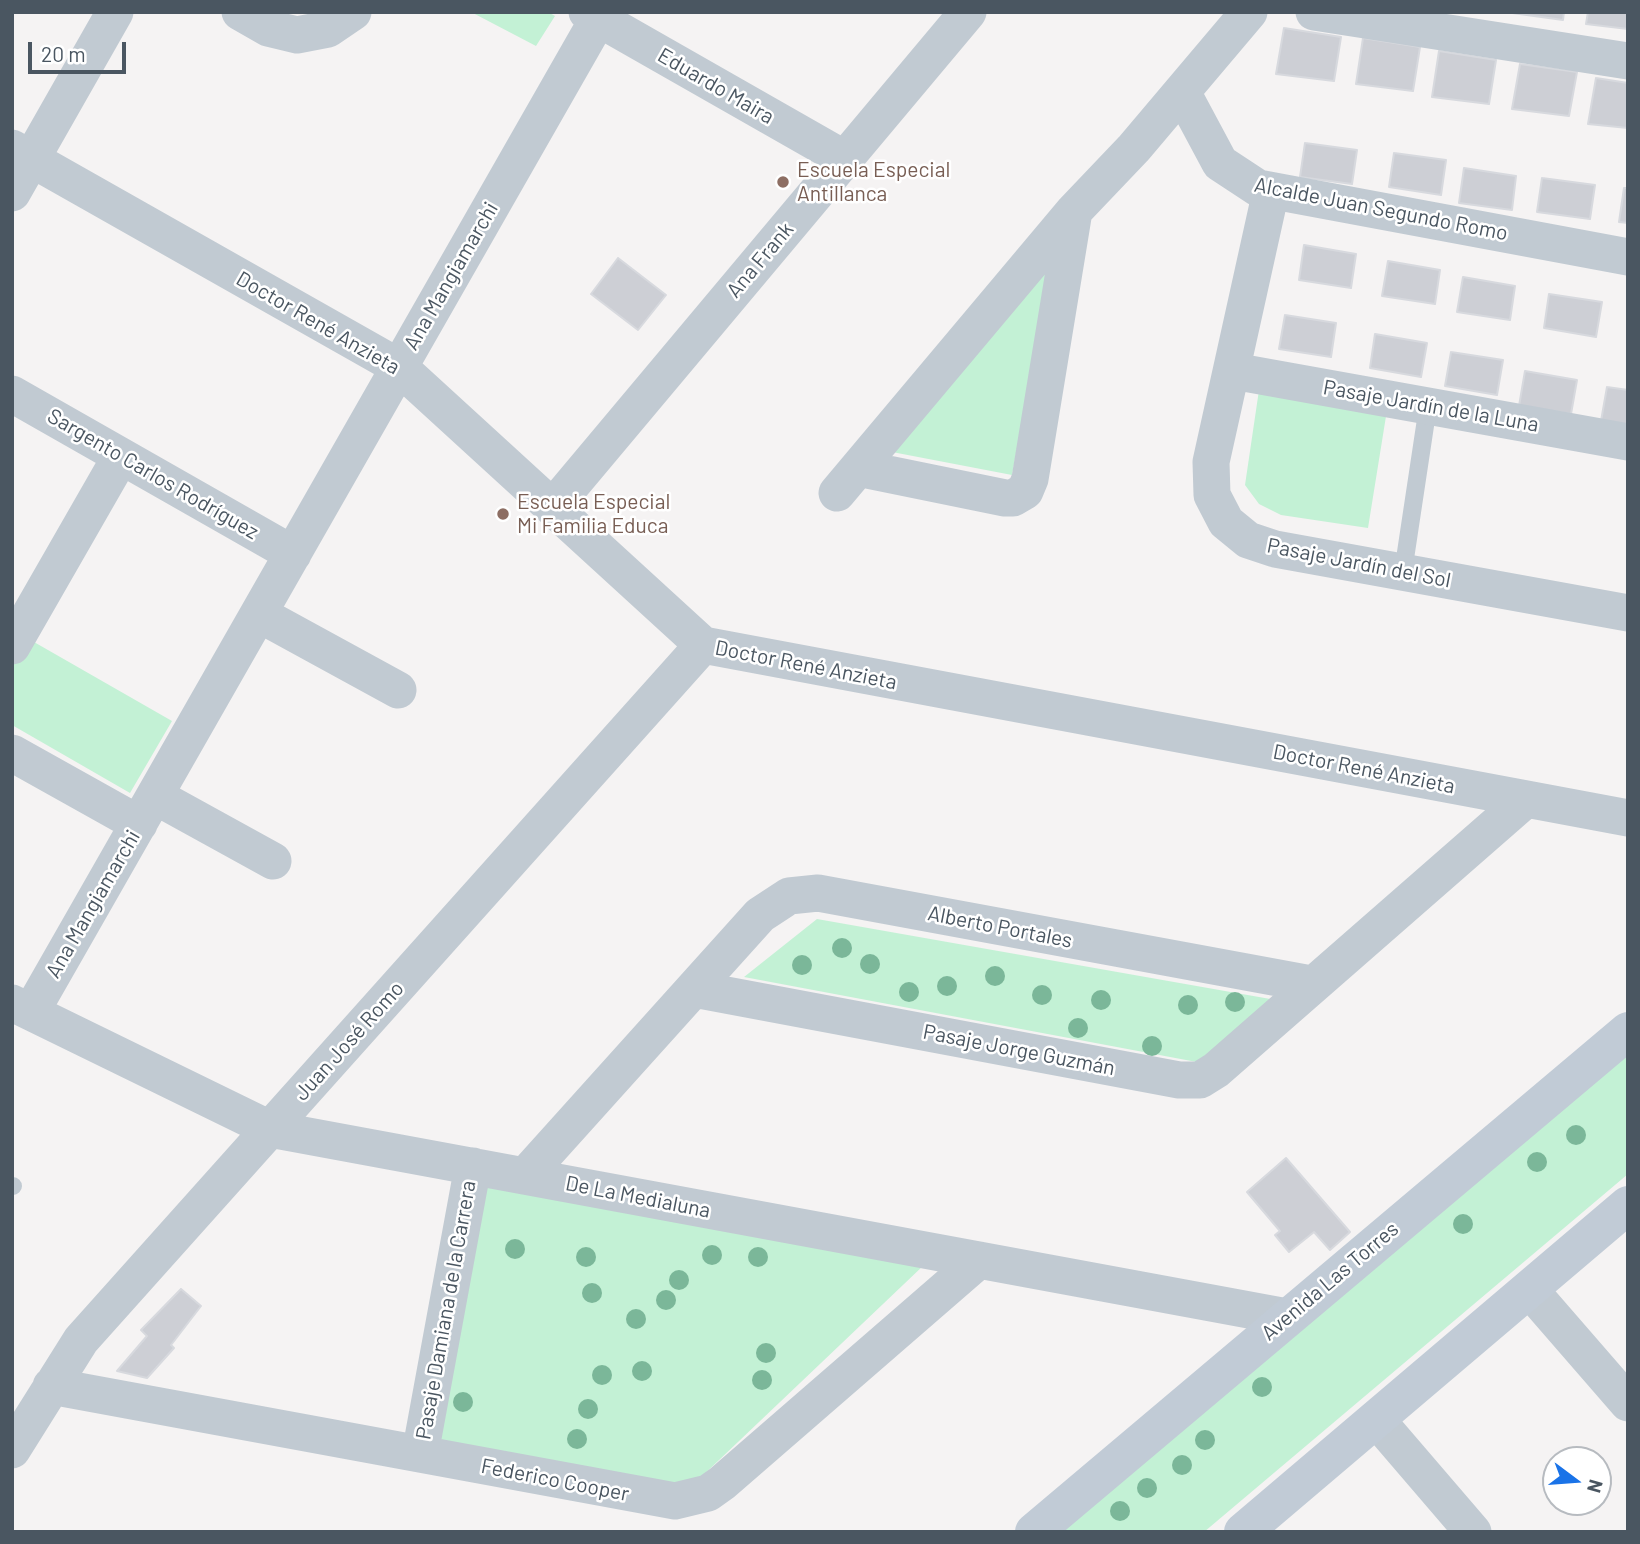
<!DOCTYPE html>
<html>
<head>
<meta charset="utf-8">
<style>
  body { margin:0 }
  #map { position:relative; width:1640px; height:1544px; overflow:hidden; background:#f5f3f3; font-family:Barlow,sans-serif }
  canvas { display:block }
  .frame { position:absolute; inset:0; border:14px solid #4a5661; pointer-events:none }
  .north { position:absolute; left:1542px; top:1446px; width:70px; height:70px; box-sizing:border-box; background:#fff; border:2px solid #b7bbc0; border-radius:50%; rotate:106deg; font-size:19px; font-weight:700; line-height:28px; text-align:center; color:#4a5661 }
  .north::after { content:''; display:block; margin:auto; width:24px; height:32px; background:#1a73e8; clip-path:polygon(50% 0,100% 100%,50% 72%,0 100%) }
  .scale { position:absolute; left:28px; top:42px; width:98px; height:32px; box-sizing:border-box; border:4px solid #4a5661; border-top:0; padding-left:9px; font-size:21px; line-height:24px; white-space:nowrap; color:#4a5661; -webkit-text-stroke:5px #fff; paint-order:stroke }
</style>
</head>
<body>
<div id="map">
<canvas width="1640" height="1544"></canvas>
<div class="frame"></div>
<div class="north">N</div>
<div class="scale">20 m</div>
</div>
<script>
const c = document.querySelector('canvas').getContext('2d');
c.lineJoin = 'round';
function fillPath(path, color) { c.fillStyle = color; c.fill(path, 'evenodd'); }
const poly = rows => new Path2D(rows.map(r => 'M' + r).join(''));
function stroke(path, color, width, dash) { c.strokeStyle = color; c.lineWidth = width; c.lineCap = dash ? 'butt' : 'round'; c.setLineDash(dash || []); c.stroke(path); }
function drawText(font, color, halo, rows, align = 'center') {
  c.font = font + ' Barlow,sans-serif'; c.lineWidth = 5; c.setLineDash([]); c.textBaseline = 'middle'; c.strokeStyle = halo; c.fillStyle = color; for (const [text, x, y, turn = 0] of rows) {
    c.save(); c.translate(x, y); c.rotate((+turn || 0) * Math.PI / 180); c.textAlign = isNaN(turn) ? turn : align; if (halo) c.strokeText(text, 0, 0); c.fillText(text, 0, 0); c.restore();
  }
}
fillPath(poly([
  [471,12,548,12,555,16,536,46],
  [1051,266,1012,475,892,452],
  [1259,390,1387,410,1368,528,1281,515,1259,504,1245,485],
  [27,638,172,721,130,793,12,725,12,663],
  [817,919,1276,1000,1202,1063,744,977],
  [1628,1051,1628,1174,1204,1532,1060,1532],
  [481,1181,924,1265,697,1481,658,1485,434,1441]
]), '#c3f1d5');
const building = poly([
  [1505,12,1564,12,1563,20,1505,12],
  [1588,12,1628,12,1628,29,1586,24,1588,12],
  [1284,28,1341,37,1334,81,1276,74,1284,28],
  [1363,38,1420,47,1413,91,1356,84,1363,38],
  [1439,51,1496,60,1489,104,1432,97,1439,51],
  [1520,64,1577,72,1569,116,1512,109,1520,64],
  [1596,78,1628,83,1628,128,1588,124,1596,78],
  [1305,143,1357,150,1352,184,1300,177,1305,143],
  [1394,153,1446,160,1441,195,1389,187,1394,153],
  [1464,168,1516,176,1512,210,1459,203,1464,168],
  [1542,178,1595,185,1590,219,1537,212,1542,178],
  [1624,188,1628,188,1628,223,1619,222,1624,188],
  [1304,245,1356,254,1351,288,1299,280,1304,245],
  [618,258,666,295,638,330,591,294,618,258],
  [1388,261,1440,270,1435,304,1382,296,1388,261],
  [1463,277,1515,286,1510,320,1457,312,1463,277],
  [1549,294,1602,302,1596,337,1544,328,1549,294],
  [1285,315,1336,323,1331,357,1279,349,1285,315],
  [1375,334,1427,343,1421,377,1370,368,1375,334],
  [1451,352,1503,360,1497,395,1445,386,1451,352],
  [1525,371,1577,380,1571,414,1519,406,1525,371],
  [1607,387,1628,390,1628,426,1601,421,1607,387],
  [1286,1158,1350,1232,1330,1250,1314,1232,1289,1252,1275,1235,1280,1231,1247,1192,1286,1158],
  [181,1289,201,1306,171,1345,174,1348,147,1378,117,1371,147,1336,141,1330,181,1289]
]);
fillPath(building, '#cdcfd5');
stroke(building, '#d7d9de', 2);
stroke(poly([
  [1403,572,1428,406],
  [12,1186,13,1186]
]), '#c1cad2', 18);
stroke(poly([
  [240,12,268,28,297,35,328,29,353,12],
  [587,12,845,159],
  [1314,12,1628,61],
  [1182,92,1220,163,1258,188,1628,257],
  [12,148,399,367,703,645,1628,818],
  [1271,191,1211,462,1212,495,1226,522,1248,540,1275,549,1628,613],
  [12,193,115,12],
  [1233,371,1628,442],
  [12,394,293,554],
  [858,468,1005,498,1013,498,1025,491,1030,479,1074,211],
  [837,493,1074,211,1134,148,1249,12],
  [553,507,968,12],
  [259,614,398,690],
  [12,646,121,456],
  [12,753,139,824],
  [155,796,273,861],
  [694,989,1179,1080,1200,1080,1216,1070,1526,799],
  [12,1003,270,1129,1287,1317],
  [31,1012,602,12],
  [525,1176,760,915,789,896,818,893,1311,984],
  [1529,1289,1628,1403],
  [51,1386,675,1501,708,1493,722,1483,979,1260],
  [1376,1419,1473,1532],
  [12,1450,81,1340,703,645],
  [420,1454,473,1166]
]), '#c1cad2', 37);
stroke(poly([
  [1034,1532,1628,1031],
  [1243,1532,1628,1205]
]), '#c1cbd6', 38);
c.fillStyle = '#7bb799';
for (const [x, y] of [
  [842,948],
  [870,964],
  [802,965],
  [995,976],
  [947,986],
  [909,992],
  [1042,995],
  [1101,1000],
  [1235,1002],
  [1188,1005],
  [1078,1028],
  [1152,1046],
  [1576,1135],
  [1537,1162],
  [1463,1224],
  [515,1249],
  [712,1255],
  [586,1257],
  [758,1257],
  [679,1280],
  [592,1293],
  [666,1300],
  [636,1319],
  [766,1353],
  [642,1371],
  [602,1375],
  [762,1380],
  [1262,1387],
  [463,1402],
  [588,1409],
  [577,1439],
  [1205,1440],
  [1182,1465],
  [1147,1488],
  [1120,1511]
]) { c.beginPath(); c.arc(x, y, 10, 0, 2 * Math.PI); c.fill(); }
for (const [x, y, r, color] of [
  [783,182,7,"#8d6e63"],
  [503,514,7,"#8d6e63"]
]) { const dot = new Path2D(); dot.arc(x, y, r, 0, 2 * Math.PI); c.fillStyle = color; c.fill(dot); stroke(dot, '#fff', 2.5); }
drawText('21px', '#4a5661', '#fff', [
  ["Eduardo Maira",716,86,30],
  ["Alcalde Juan Segundo Romo",1381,209,11],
  ["Ana Frank",760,260,-50],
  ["Ana Mangiamarchi",451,276,-60],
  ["Doctor René Anzieta",318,323,30],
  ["Pasaje Jardín de la Luna",1431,406,10],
  ["Sargento Carlos Rodríguez",153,474,30],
  ["Pasaje Jardín del Sol",1359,563,11],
  ["Doctor René Anzieta",806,665,11],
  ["Doctor René Anzieta",1364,769,11],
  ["Ana Mangiamarchi",93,904,-60],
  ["Alberto Portales",1000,927,11],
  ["Juan José Romo",349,1041,-48],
  ["Pasaje Jorge Guzmán",1019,1050,11],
  ["De La Medialuna",638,1197,11],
  ["Avenida Las Torres",1330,1281,-40],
  ["Pasaje Damiana de la Carrera",446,1310,-80],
  ["Federico Cooper",555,1480,11]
]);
drawText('21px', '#785e54', '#fff', [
  ["Escuela Especial",797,170],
  ["Antillanca",797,194],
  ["Escuela Especial",517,502],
  ["Mi Familia Educa",517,526]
], 'left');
</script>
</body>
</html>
